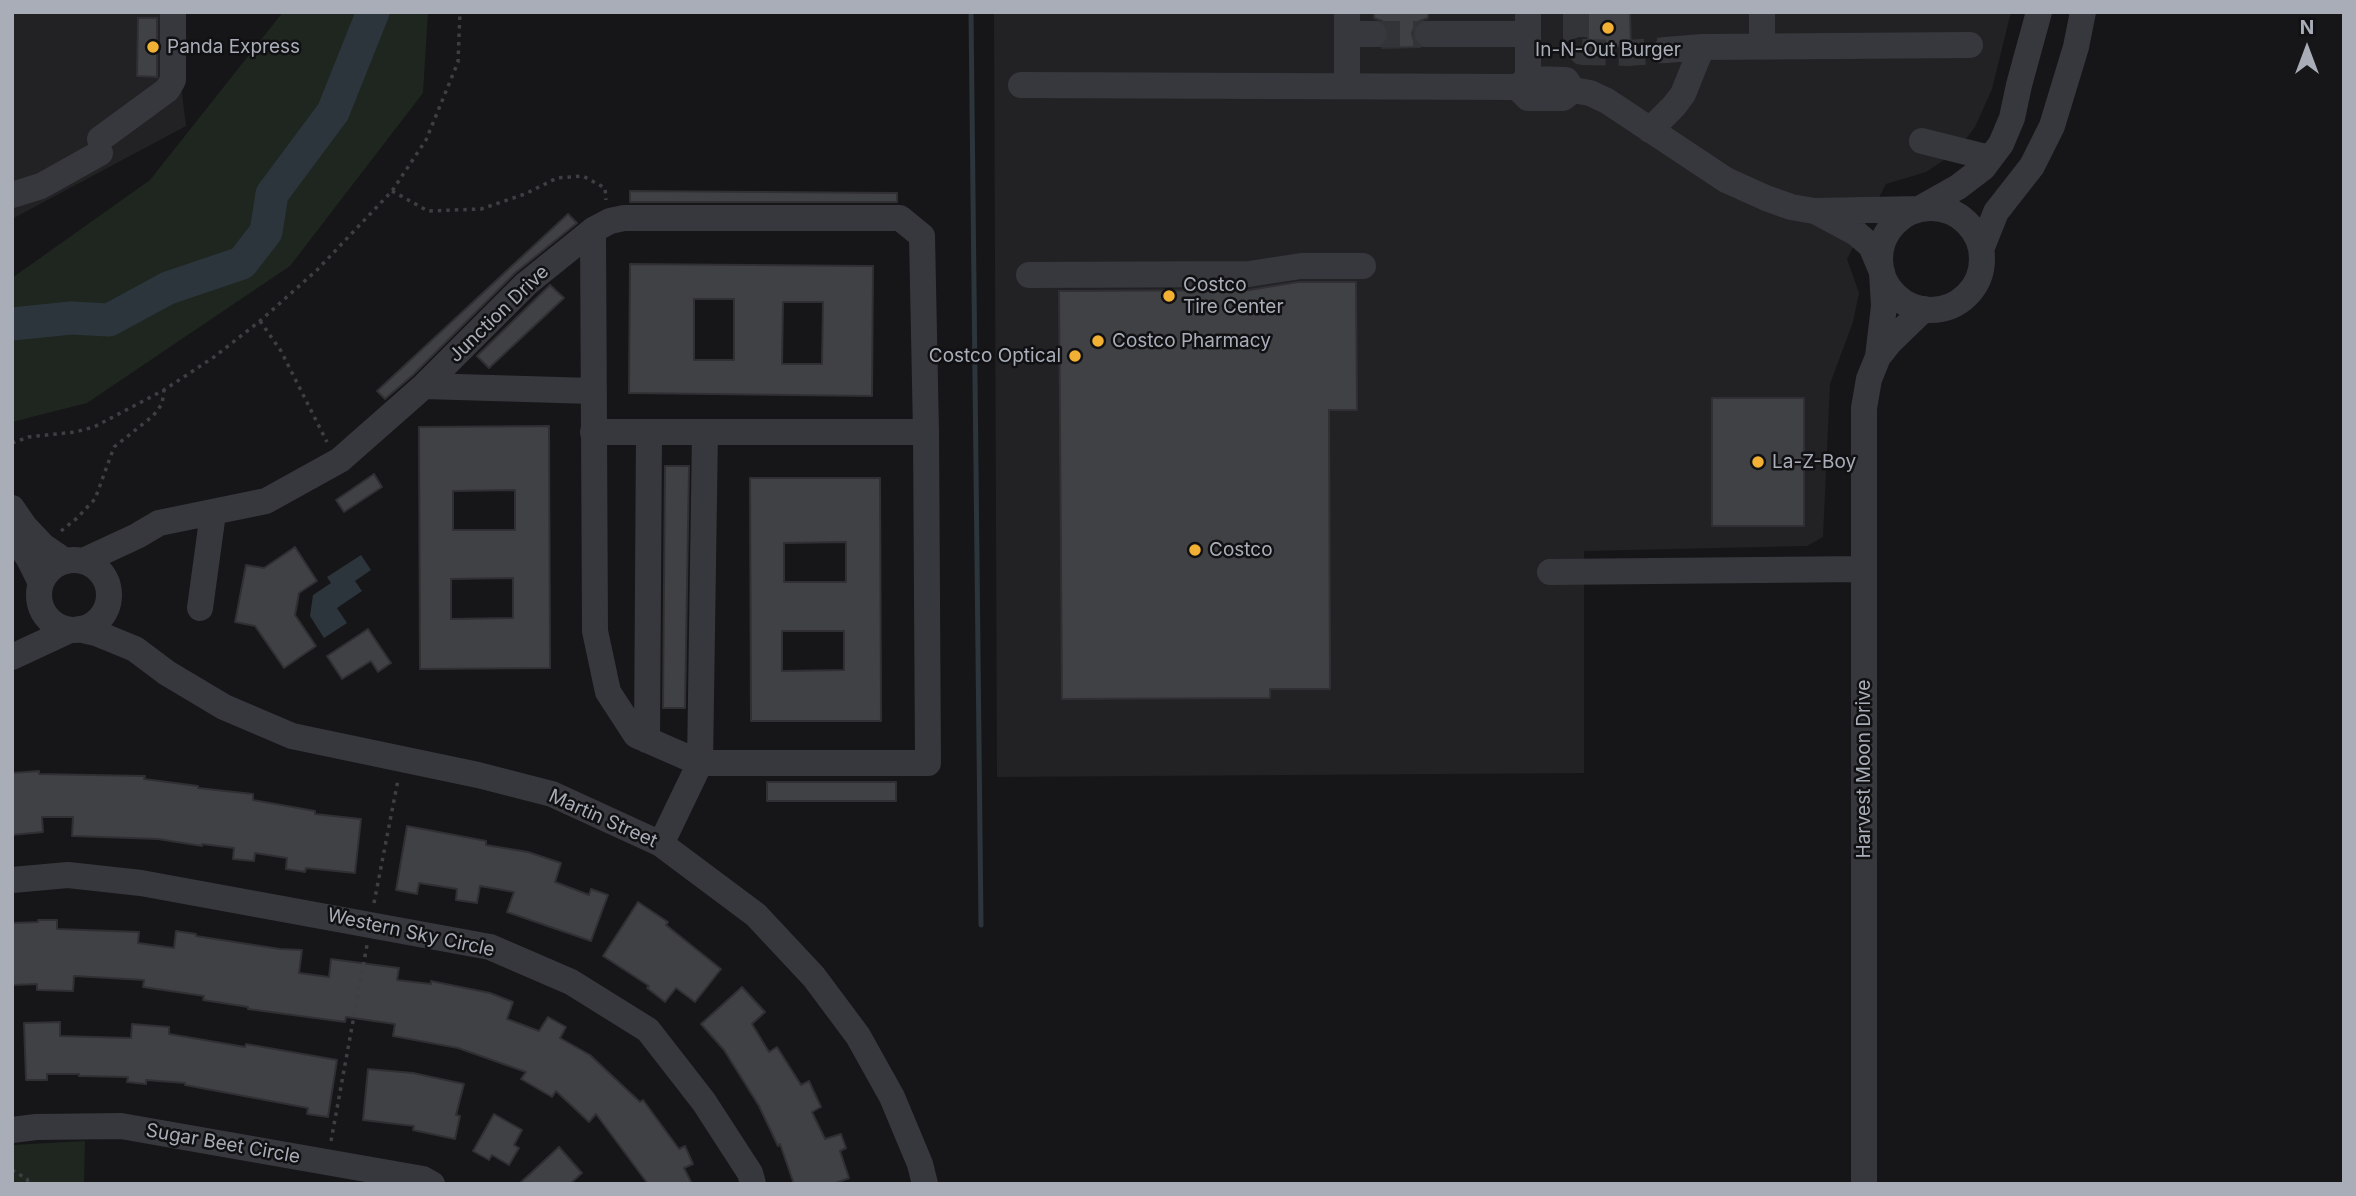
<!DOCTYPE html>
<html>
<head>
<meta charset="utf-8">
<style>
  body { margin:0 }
  #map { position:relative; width:2356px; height:1196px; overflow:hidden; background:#161618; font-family:Inter,sans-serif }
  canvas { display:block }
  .frame { position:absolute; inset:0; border:14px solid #a8adb8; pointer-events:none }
  .north { position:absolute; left:2272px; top:14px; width:70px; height:70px; -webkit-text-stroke:5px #111113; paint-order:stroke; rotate:0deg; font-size:19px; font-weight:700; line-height:28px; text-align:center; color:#a8adb8 }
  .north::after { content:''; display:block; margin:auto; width:24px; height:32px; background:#a8adb8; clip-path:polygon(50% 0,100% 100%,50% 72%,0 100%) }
</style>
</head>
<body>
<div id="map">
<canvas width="2356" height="1196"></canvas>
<div class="frame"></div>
<div class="north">N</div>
</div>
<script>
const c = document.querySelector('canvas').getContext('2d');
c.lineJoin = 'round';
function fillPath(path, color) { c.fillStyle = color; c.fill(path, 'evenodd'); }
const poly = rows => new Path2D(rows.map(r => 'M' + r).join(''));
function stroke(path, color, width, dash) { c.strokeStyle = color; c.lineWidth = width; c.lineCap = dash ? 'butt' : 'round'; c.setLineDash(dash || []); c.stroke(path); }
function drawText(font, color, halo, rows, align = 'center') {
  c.font = font + ' Inter,sans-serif'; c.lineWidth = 5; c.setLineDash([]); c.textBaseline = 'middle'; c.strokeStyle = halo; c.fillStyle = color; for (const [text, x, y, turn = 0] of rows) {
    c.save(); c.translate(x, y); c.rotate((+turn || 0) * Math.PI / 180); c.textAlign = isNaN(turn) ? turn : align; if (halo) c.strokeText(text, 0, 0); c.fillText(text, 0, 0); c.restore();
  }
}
fillPath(poly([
  [12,12,172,12,186,126,12,219],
  [994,12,2011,12,1992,89,1975,127,1956,152,1926,172,1886,184,1847,259,1859,293,1853,322,1830,384,1823,537,1807,546,1584,551,1584,773,997,777]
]), '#222225');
fillPath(poly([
  [283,12,428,12,423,93,290,266,87,403,12,422,12,278,150,180],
  [85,1141,84,1184,12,1184,12,1145]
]), '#1e261f');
fillPath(poly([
  [361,555,371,570,355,581,362,591,337,608,347,623,324,638,310,616,313,595,331,583,327,577]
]), '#2c353c');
stroke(poly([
  [971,12,981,925]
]), '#2c353c', 5);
stroke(poly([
  [12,324,71,318,109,320,168,288,242,263,266,232,272,194,333,112,373,12]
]), '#2c353c', 33);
const building = poly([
  [1374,12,1428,12,1428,18,1420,21,1415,26,1412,33,1414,41,1420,47,1382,48,1388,41,1390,33,1388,27,1382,21,1374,18,1374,12],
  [1587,12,1630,12,1631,46,1588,47,1587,12],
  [138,18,157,18,157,77,137,76,138,18],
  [630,191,897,193,897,202,630,202,630,191],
  [568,214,577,223,515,273,413,375,385,399,377,391,568,214],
  [630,264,873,266,872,396,629,393,630,264],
  [694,299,734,299,734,360,694,360,694,299],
  [783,302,823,302,822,364,782,364,783,302],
  [1298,282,1356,282,1357,410,1329,410,1330,689,1270,689,1270,698,1062,699,1059,291,1249,290,1298,282],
  [550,285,564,298,489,368,477,356,550,285],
  [1712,398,1804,398,1804,526,1712,526,1712,398],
  [549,426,550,668,420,669,419,427,549,426],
  [515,490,515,530,453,530,453,491,515,490],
  [513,578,513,618,451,619,451,579,513,578],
  [665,466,689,466,685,708,663,708,665,466],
  [374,474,382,487,344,512,336,500,374,474],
  [750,478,880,478,881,721,751,721,750,478],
  [846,542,846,582,784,582,784,543,846,542],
  [782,631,844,631,844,670,782,671,782,631],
  [295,547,317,581,299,593,295,615,316,646,284,668,255,626,235,622,246,565,264,568,295,547],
  [368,629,391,663,378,672,371,661,342,679,327,656,368,629],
  [39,771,39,774,145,776,144,779,198,786,198,788,253,794,253,800,315,811,315,814,361,819,355,873,306,868,305,872,286,869,287,858,255,853,254,861,233,859,234,848,202,844,202,846,158,839,72,836,73,817,42,817,43,832,12,835,12,773,39,771],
  [767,782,896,782,896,801,767,801,767,782],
  [407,826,486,841,486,845,528,852,561,863,555,882,589,895,591,889,608,895,591,941,507,912,514,892,480,886,477,903,456,900,457,889,419,883,417,894,396,890,407,826],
  [638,902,668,922,666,925,721,969,695,1002,676,988,665,1002,647,988,649,986,603,956,638,902],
  [38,920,57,920,57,929,139,932,138,943,174,948,176,931,196,934,196,936,280,949,302,950,299,973,329,977,331,959,399,968,397,980,431,984,431,981,490,993,513,1002,507,1019,539,1031,548,1017,566,1027,560,1038,590,1055,640,1102,643,1100,679,1149,685,1146,693,1164,684,1168,692,1184,648,1184,596,1114,589,1122,556,1091,552,1097,521,1079,526,1072,458,1048,393,1036,395,1024,346,1017,345,1022,248,1009,248,1007,203,1000,204,996,143,987,144,980,74,976,73,991,37,990,37,984,12,985,12,923,38,922,38,920],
  [742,987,765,1012,752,1024,769,1052,777,1047,801,1085,809,1081,821,1107,812,1112,825,1139,841,1134,846,1148,840,1151,849,1178,833,1184,794,1184,780,1144,778,1146,759,1106,724,1050,701,1024,742,987],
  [60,1022,60,1036,131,1038,132,1024,169,1027,169,1034,245,1047,246,1044,337,1060,328,1117,307,1114,308,1108,185,1085,185,1083,146,1080,146,1084,127,1082,128,1077,79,1076,79,1074,47,1074,47,1080,26,1080,24,1023,60,1022],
  [368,1069,413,1073,464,1084,456,1115,460,1116,455,1139,413,1130,414,1126,363,1120,368,1069],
  [494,1114,522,1130,514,1145,519,1148,509,1165,492,1155,489,1160,473,1151,494,1114],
  [559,1147,582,1173,570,1184,519,1184,559,1147]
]);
fillPath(building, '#404145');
stroke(building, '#303034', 2);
stroke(poly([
  [1576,12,1576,37,1582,52,1628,53,1666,50],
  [1374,34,1428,34]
]), '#333438', 26, [26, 13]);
stroke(poly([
  [392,191,428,211,481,209,525,194,557,178,583,176,605,188,606,200],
  [260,321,281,351,327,442],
  [12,443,28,437,75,432,94,427,164,390,214,357,260,321,317,270,392,191,426,140,458,62,460,12],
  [61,531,77,518,95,499,114,447,153,416,162,404,164,390],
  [374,903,398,780],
  [331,1141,367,945],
  [12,1170,27,1179,29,1184]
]), '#3d3f44', 3.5, [3.5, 5]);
stroke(poly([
  [1528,12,1528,79],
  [1762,12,1762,46],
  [1347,34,1374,34],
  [1428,34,1528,34],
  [1666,50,1702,47],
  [1021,85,1517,87,1528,79,1566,80,1573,90,1590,93,1607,101,1726,180,1766,198,1791,207,1814,211,1919,209,1958,187,1983,168,2001,144,2012,118,2019,85,2039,12],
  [1347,86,1347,12],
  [1517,87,1528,98,1563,98,1573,90],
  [1650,130,1674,106,1683,94,1702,47,1970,45],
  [100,139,167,90,173,80,173,12],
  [1922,141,1990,158],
  [12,195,41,186,100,153],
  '1880 259a51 51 0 1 1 102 0a51 51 0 1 1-102 0Z',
  [1817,212,1856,233,1871,246,1882,272,1884,306,1878,357,1869,379,1864,408,1864,1184],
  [1982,247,1996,212,2032,166,2052,126,2076,47,2083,12],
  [1029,275,1249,274,1301,266,1363,266],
  [1878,357,1890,342,1924,309],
  [424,386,592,391],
  [593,432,926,432],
  [12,508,25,527,43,546,65,561],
  [12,535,28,557,41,583],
  '39 595a35 35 0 1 1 70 0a35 35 0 1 1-70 0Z',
  [83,561,137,536,159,523,266,501,340,460,424,386,526,284,593,230,610,221,624,218,900,218,922,236,926,432,928,763,700,763,636,735,608,692,595,631,593,230],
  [1550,572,1864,569],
  [200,608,213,513],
  [79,629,96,633,135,649,167,673,224,707,292,736,478,775,552,794,661,844,756,915,814,977,858,1036,892,1097,920,1164,925,1184],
  [12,657,70,630],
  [647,740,649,432],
  [661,844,700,763,705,432],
  [12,880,68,875,141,883,490,947,571,982,648,1030,704,1102,750,1173,753,1184],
  [12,1130,36,1127,121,1126,423,1179,432,1184]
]), '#37383d', 26);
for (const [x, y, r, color] of [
  [1608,28,7,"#f2b134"],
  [153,47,7,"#f2b134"],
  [1169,296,7,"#f2b134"],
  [1098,341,7,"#f2b134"],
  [1075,356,7,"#f2b134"],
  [1758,462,7,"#f2b134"],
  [1195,550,7,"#f2b134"]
]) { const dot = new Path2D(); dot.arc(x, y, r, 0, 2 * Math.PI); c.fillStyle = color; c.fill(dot); stroke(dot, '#111113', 2.5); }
drawText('19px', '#a8adb8', '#111113', [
  ["Panda Express",167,47],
  ["In-N-Out Burger",1608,50,"center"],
  ["Costco",1183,285],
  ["Tire Center",1183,307],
  ["Costco Pharmacy",1112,341],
  ["Costco Optical",1061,356,"right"],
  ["La-Z-Boy",1772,462],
  ["Costco",1209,550]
], 'left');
drawText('19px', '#a8adb8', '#111113', [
  ["Junction Drive",499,314,-44],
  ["Harvest Moon Drive",1864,769,-90],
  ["Martin Street",603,819,24],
  ["Western Sky Circle",411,933,12],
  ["Sugar Beet Circle",223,1144,10]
]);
</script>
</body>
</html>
